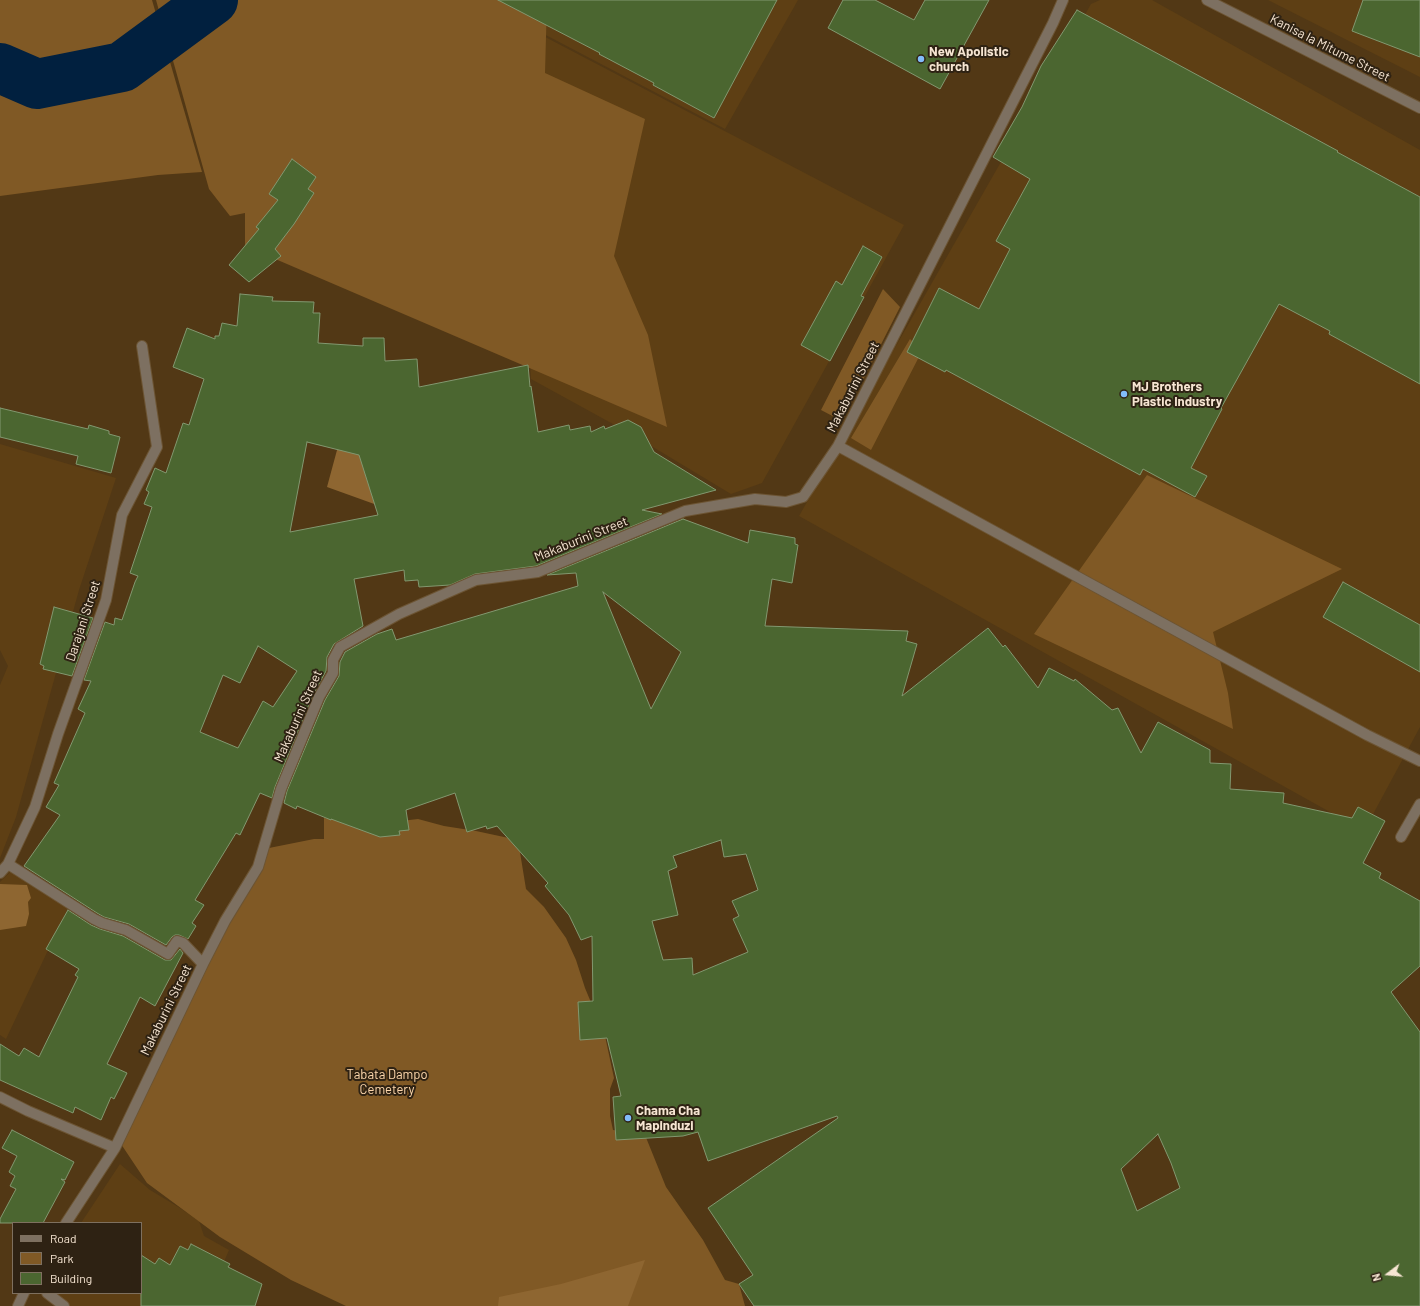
<!DOCTYPE html>
<html>
<head>
<meta charset="utf-8">
<style>
  body { margin:0 }
  #map { position:relative; width:1420px; height:1306px; overflow:hidden; background:#523815; font-family:Barlow,sans-serif }
  canvas { display:block }
  .legend { position:absolute; left:12px; top:1222px; width:130px; height:72px; box-sizing:border-box; background:#2e2213; border:1px solid #7e705f; margin:0; padding:5px 7px; list-style:none; font-size:12px; color:#f6e5d2 }
  .legend li { display:flex; align-items:center; gap:8px; height:20px }
  .legend b { width:20px; border:1px solid #7e705f }
  .north { position:absolute; left:1368px; top:1254px; width:40px; height:40px; -webkit-text-stroke:3px #2e2213; paint-order:stroke; rotate:254deg; font-size:11px; font-weight:700; line-height:16px; text-align:center; color:#f6e5d2 }
  .north::after { content:''; display:block; margin:auto; width:14px; height:18px; background:#f6e5d2; clip-path:polygon(50% 0,100% 100%,50% 72%,0 100%) }
</style>
</head>
<body>
<div id="map">
<canvas width="1420" height="1306"></canvas>
<ul class="legend">
<li><b style="height:5px;background:#7d7061"></b>Road</li>
<li><b style="height:11px;background:#805925"></b>Park</li>
<li><b style="height:11px;background:#4b6630"></b>Building</li>
</ul>
<div class="north">N</div>
</div>
<script>
const c = document.querySelector('canvas').getContext('2d');
c.lineJoin = 'round';
function fillPath(path, color) { c.fillStyle = color; c.fill(path, 'evenodd'); }
const poly = rows => new Path2D(rows.map(r => 'M' + r).join(''));
function stroke(path, color, width, dash) { c.strokeStyle = color; c.lineWidth = width; c.lineCap = dash ? 'butt' : 'round'; c.setLineDash(dash || []); c.stroke(path); }
function drawText(font, color, halo, rows, align = 'center') {
  c.font = font + ' Barlow,sans-serif'; c.lineWidth = 4; c.setLineDash([]); c.textBaseline = 'middle'; c.strokeStyle = halo; c.fillStyle = color; for (const [text, x, y, turn = 0] of rows) {
    c.save(); c.translate(x, y); c.rotate((+turn || 0) * Math.PI / 180); c.textAlign = isNaN(turn) ? turn : align; if (halo) c.strokeText(text, 0, 0); c.fillText(text, 0, 0); c.restore();
  }
}
fillPath(poly([
  [479,0,798,0,725,129],
  [1100,0,1152,0,1420,150,1420,727,1364,831,799,516,1091,4],
  [1268,0,1420,0,1420,77],
  [509,18,904,225,762,483,731,494,633,435,531,379],
  [0,444,116,478,79,590,16,817,0,858,0,685,8,666,0,650],
  [11,871,68,908,6,1039,0,1035,0,882],
  [120,1164,150,1190,180,1208,199,1221,204,1236,229,1250,220,1271,201,1306,69,1306,52,1293,141,1293,141,1223,81,1223]
]), '#5e3f14');
fillPath(poly([
  [0,0,152,0,202,172,158,175,0,196],
  [156,0,547,0,545,73,645,119,614,256,648,335,667,427,245,246,245,213,230,216,209,189],
  [883,289,900,307,842,421,821,410],
  [910,339,922,351,871,450,851,438],
  [1147,475,1342,569,1213,632,1228,693,1233,729,1034,634],
  [324,818,362,821,401,821,418,819,444,826,476,831,518,840,526,889,544,907,566,938,576,960,585,988,605,1036,614,1078,610,1089,610,1116,613,1130,645,1135,666,1187,703,1240,725,1280,739,1284,745,1306,346,1306,291,1280,220,1237,147,1183,117,1138,264,849,314,839,324,839]
]), '#805925');
fillPath(poly([
  [340,439,362,444,377,505,327,487],
  [0,884,27,885,31,898,28,902,29,914,26,926,0,930],
  [645,1260,628,1306,498,1306,499,1297,561,1284]
]), '#8e6631');
stroke(poly([
  [0,68,37,84,122,67,213,0]
]), '#01203f', 50);
const building = poly([
  [498,0,777,0,714,118,653,85,654,83,599,54,600,53,498,0],
  [843,0,875,0,914,20,925,0,989,0,940,89,828,28,843,0],
  [1363,0,1420,0,1420,57,1352,31,1363,0],
  [1077,10,1338,151,1337,152,1420,197,1420,384,1329,334,1330,331,1279,304,1221,408,1222,409,1191,468,1207,476,1195,497,1143,469,1140,475,946,370,945,372,907,352,939,288,979,309,1010,249,996,241,1030,179,993,157,1022,107,1041,66,1077,10],
  [292,159,316,177,308,189,314,193,294,224,275,249,281,256,249,282,229,265,259,229,256,227,278,200,269,194,292,159],
  [863,246,882,257,861,296,864,297,830,361,801,345,836,281,842,285,863,246],
  [240,294,273,297,272,301,314,302,313,313,320,313,318,343,363,346,363,338,384,338,385,361,417,359,419,387,528,365,530,387,531,386,538,432,569,425,570,430,590,426,591,432,604,426,605,429,628,420,641,427,654,452,716,490,642,510,662,514,536,566,475,574,450,585,419,587,418,580,405,581,404,570,354,579,363,626,334,644,327,657,326,671,313,695,275,787,272,798,260,793,240,835,236,833,195,900,204,905,192,923,196,926,188,939,179,935,175,935,172,937,166,945,129,924,104,917,97,913,24,866,60,815,46,807,59,785,54,783,85,713,78,709,91,681,84,680,105,622,114,625,115,618,122,620,135,582,138,576,130,573,152,507,144,504,149,492,146,490,155,468,166,473,183,423,189,425,204,379,173,367,187,328,215,339,215,336,219,336,222,323,237,326,240,294],
  [307,442,359,455,378,515,290,532,307,442],
  [258,646,297,671,273,707,263,701,238,748,200,732,223,675,240,683,258,646],
  [0,408,88,429,89,425,109,431,109,434,120,437,111,473,76,464,78,456,0,437,0,408],
  [683,519,748,543,750,530,795,538,795,544,798,545,792,583,772,579,765,626,908,631,906,641,917,644,902,696,988,628,1003,647,1005,645,1038,688,1049,668,1074,681,1075,679,1112,710,1118,708,1141,753,1158,722,1210,750,1210,763,1231,764,1230,789,1284,793,1283,803,1352,818,1358,807,1385,821,1363,863,1381,873,1379,878,1420,901,1420,966,1391,992,1420,1032,1420,1306,754,1306,739,1284,753,1275,708,1208,838,1118,837,1116,708,1161,698,1132,683,1136,616,1140,613,1097,621,1096,607,1038,580,1040,578,1002,593,1001,592,936,581,940,569,915,545,886,548,883,497,826,487,829,486,826,467,832,455,793,406,810,409,830,399,831,400,835,380,837,331,819,331,820,297,806,296,809,284,803,287,791,325,700,339,676,340,662,345,652,377,634,392,629,396,640,578,586,576,573,547,575,683,519],
  [603,592,681,652,651,709,603,592],
  [721,840,724,857,746,854,758,890,732,901,739,916,733,919,748,952,693,975,692,958,663,960,652,921,678,915,668,871,677,867,673,856,721,840],
  [1158,1134,1171,1163,1180,1188,1137,1211,1121,1169,1158,1134],
  [1343,582,1420,625,1420,672,1323,617,1343,582],
  [54,607,93,618,72,676,43,669,44,666,40,664,54,607],
  [68,910,91,925,100,929,123,936,165,960,171,960,180,949,183,953,155,1006,140,997,107,1064,127,1073,114,1099,111,1097,101,1120,75,1107,73,1113,0,1080,0,1044,19,1056,24,1048,39,1057,78,977,75,975,79,969,46,949,68,910],
  [12,1130,74,1162,65,1180,61,1179,65,1182,43,1223,0,1223,0,1219,16,1189,10,1186,15,1176,9,1172,17,1156,2,1148,12,1130],
  [191,1244,230,1264,228,1267,262,1284,255,1306,141,1306,141,1255,155,1264,159,1258,170,1265,180,1246,188,1250,191,1244]
]);
fillPath(building, '#4b6630');
stroke(building, '#829870', 1);
const minor = poly([
  [1207,0,1420,108],
  [838,446,1367,735,1420,761],
  [1401,837,1420,804],
  [8,864,94,919,102,923,126,930,168,954,177,941,183,943,203,964],
  [0,873,8,864,35,807,58,734,106,600,122,515,157,447,142,346],
  [0,1097,28,1111,115,1148],
  [66,1223,115,1148,203,964,225,921,258,867,281,789,319,697,333,673,333,660,340,647,399,614,476,580,538,572,685,511,755,499,786,502,803,497,838,446,1053,23,1063,0],
  [47,1293,64,1306],
  [18,1306,24,1293]
]);
stroke(minor, '#6c5433', 12);
stroke(minor, '#7d7061', 10);
for (const [x, y, r, color] of [
  [921,59,4,"#82bcfa"],
  [1124,394,4,"#82bcfa"],
  [628,1118,4,"#82bcfa"]
]) { const dot = new Path2D(); dot.arc(x, y, r, 0, 2 * Math.PI); c.fillStyle = color; c.fill(dot); stroke(dot, '#2e2213', 1.5); }
drawText('13px', '#f6e5d2', '#2e2213', [
  ["Kanisa la Mitume Street",1330,48,27],
  ["Makaburini Street",853,387,-63],
  ["Makaburini Street",581,539,-22],
  ["Darajani Street",83,621,-72],
  ["Makaburini Street",298,716,-66],
  ["Makaburini Street",166,1010,-64]
]);
drawText('bold 13px', '#f6e5d2', '#2e2213', [
  ["New Apolistic",929,52],
  ["church",929,67],
  ["MJ Brothers",1132,387],
  ["Plastic Industry",1132,402],
  ["Chama Cha",636,1111],
  ["Mapinduzi",636,1126]
], 'left');
drawText('13px', '#fed8ad', '#2e2213', [
  ["Tabata Dampo",387,1075],
  ["Cemetery",387,1090]
]);
</script>
</body>
</html>
